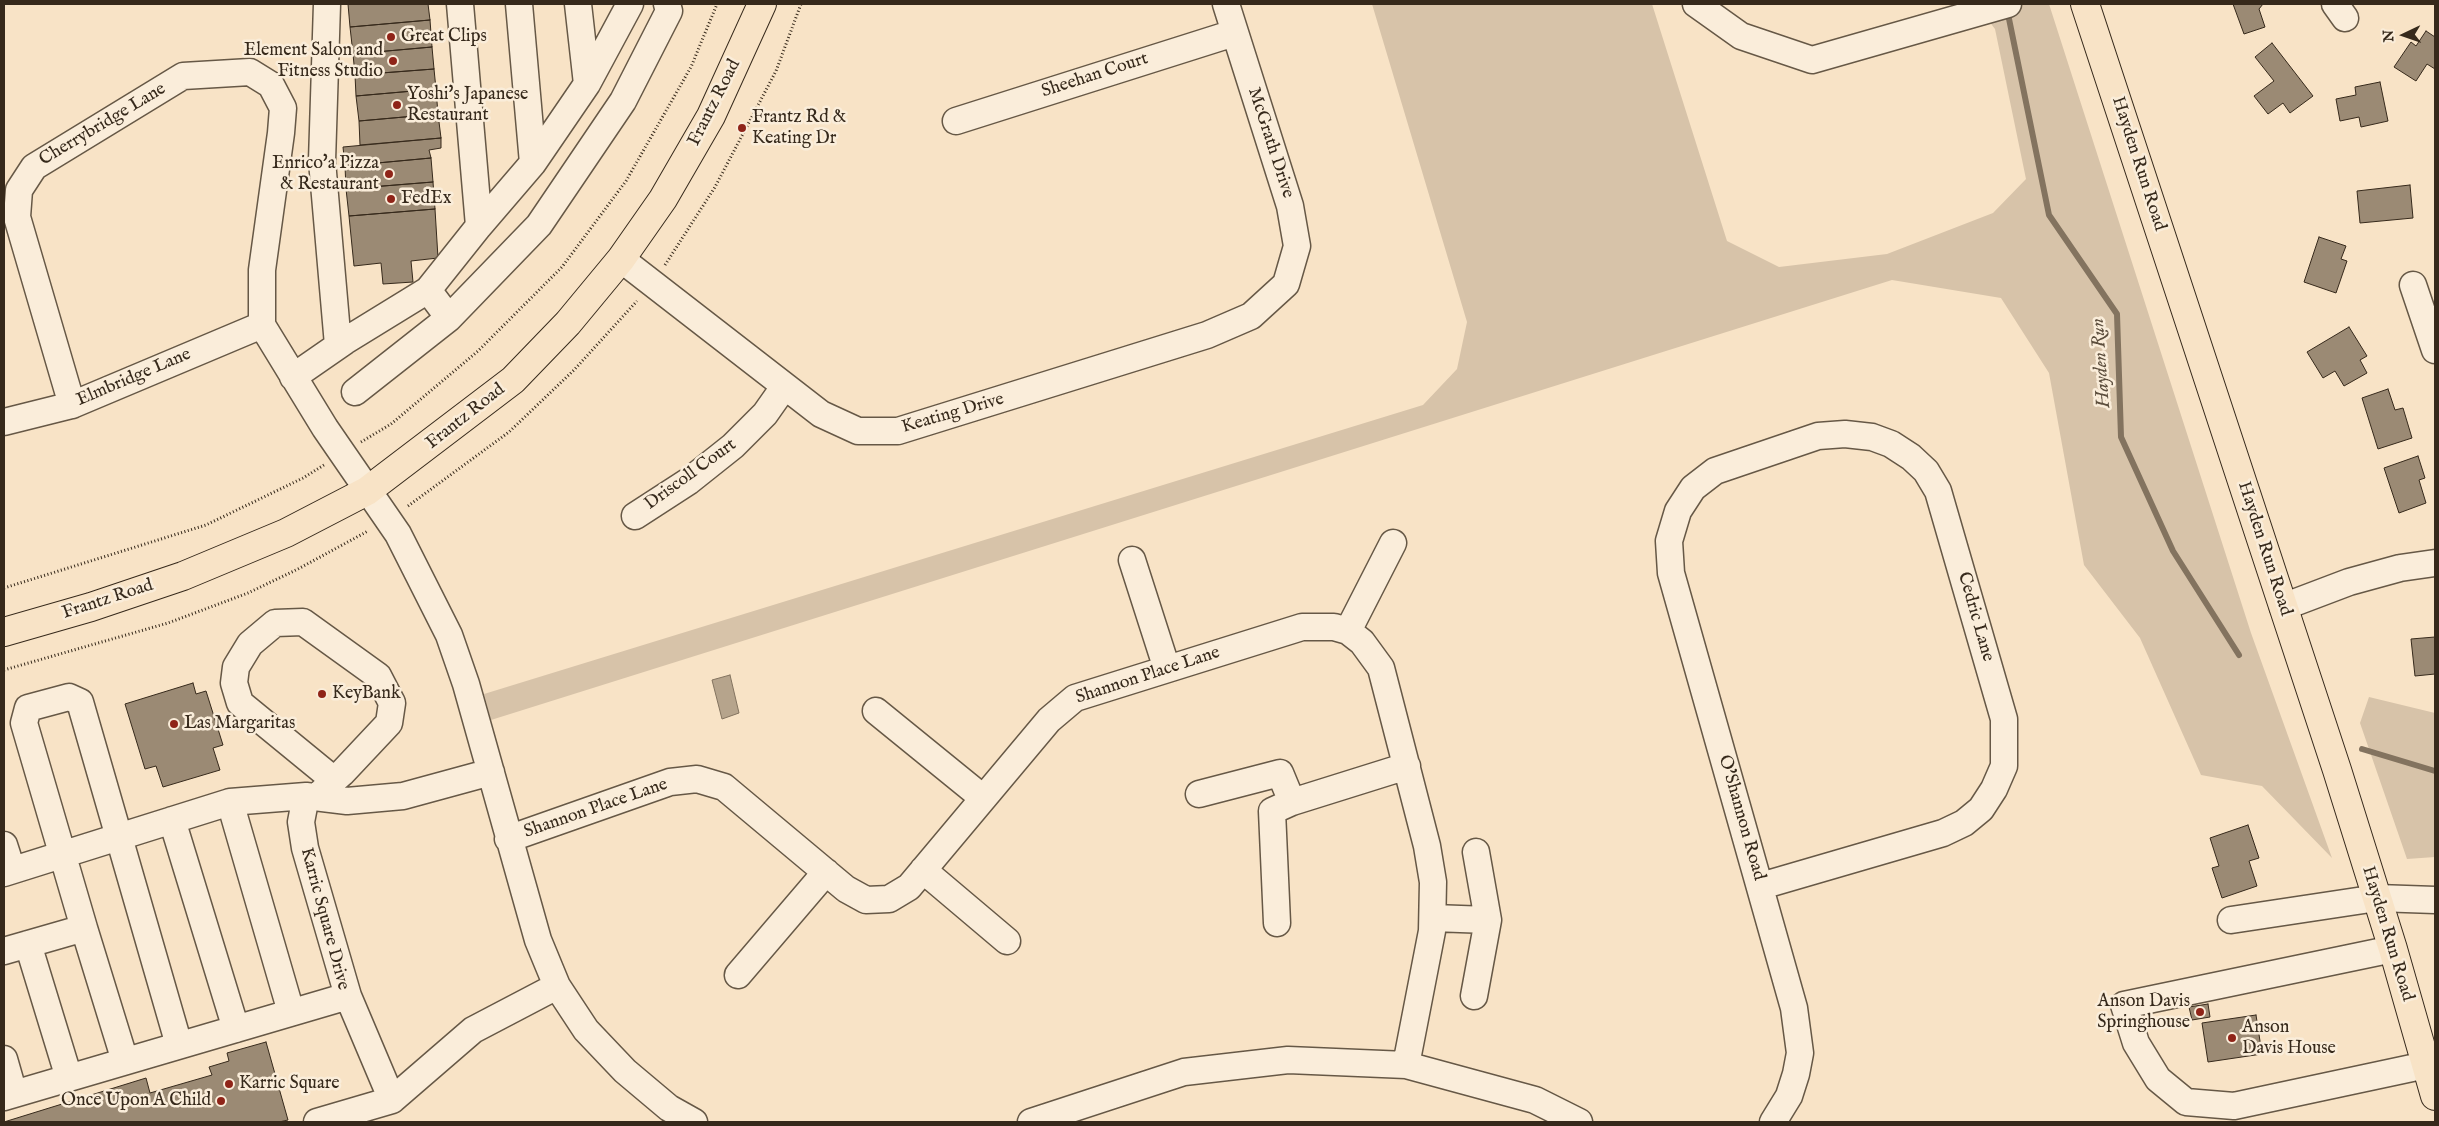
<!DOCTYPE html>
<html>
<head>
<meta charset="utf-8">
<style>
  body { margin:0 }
  #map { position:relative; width:2439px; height:1126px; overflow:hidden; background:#f8e3c6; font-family:"IM FELL English",serif }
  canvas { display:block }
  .frame { position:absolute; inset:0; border:5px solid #36291b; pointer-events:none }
  .north { position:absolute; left:2379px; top:10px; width:50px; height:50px; -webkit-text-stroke:4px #faedda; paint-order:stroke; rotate:267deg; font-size:14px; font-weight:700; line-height:20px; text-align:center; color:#36291b }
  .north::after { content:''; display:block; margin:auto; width:18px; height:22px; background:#36291b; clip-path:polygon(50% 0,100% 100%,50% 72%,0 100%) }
</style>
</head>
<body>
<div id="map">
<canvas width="2439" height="1126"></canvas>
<div class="frame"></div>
<div class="north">N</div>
</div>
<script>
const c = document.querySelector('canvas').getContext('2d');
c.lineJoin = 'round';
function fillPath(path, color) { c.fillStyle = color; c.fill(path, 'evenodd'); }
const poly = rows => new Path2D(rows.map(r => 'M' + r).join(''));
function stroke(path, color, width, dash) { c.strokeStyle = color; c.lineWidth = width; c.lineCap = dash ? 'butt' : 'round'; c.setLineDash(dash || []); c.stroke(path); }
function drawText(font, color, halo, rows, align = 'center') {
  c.font = font + ' "IM FELL English",serif'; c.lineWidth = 5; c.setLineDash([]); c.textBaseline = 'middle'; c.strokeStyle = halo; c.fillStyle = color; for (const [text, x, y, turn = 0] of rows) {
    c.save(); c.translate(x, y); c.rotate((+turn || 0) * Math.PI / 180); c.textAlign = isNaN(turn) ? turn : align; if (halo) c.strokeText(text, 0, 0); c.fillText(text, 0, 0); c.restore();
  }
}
fillPath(poly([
  [1372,4,1652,4,1727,241,1779,267,1887,254,1993,213,2026,179,1995,29,1976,4,2049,4,2251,633,2332,858,2262,786,2201,775,2140,638,2084,565,2049,373,2001,298,1892,280,491,720,484,694,1423,405,1457,369,1467,322],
  [2369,697,2435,713,2435,857,2407,859,2360,723]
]), '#d7c3a9');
const water = poly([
  [730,675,739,713,722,719,712,680,730,675]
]);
fillPath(water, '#b6a48c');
stroke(water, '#83735f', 1);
stroke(poly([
  [2007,9,2049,215,2117,314,2121,437,2173,551,2239,655],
  [2362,749,2435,771]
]), '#83735f', 6);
const building = poly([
  [348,4,428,4,430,20,350,27,348,4],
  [2233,4,2263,4,2259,9,2265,27,2244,34,2233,4],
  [430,20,432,47,353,54,350,27,430,20],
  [2426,31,2435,37,2435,69,2427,64,2416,81,2394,67,2411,42,2416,46,2426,31],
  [2272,43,2313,96,2290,113,2283,103,2268,114,2254,96,2274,81,2255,57,2272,43],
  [432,47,434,69,355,75,353,54,432,47],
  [434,69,436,89,356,96,355,75,434,69],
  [2380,82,2388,121,2361,127,2359,117,2340,121,2336,99,2356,95,2355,87,2380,82],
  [436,89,438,114,359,121,356,96,436,89],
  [438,114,441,138,360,145,359,121,438,114],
  [441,138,441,148,429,150,431,158,345,166,343,147,441,138],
  [431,158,433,182,346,189,345,166,431,158],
  [433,182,435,209,349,216,346,189,433,182],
  [2410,185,2413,218,2360,223,2357,191,2410,185],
  [435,209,438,258,411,261,413,282,383,284,381,263,354,266,349,216,435,209],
  [2319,237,2346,246,2341,259,2347,261,2336,293,2304,282,2319,237],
  [2349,327,2367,356,2360,360,2367,373,2344,386,2335,371,2323,378,2307,352,2349,327],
  [2388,389,2395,410,2403,408,2412,438,2378,449,2362,398,2388,389],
  [2418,456,2425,478,2419,480,2426,503,2399,513,2384,468,2418,456],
  [2435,637,2435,674,2415,676,2411,639,2435,637],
  [193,683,196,694,206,691,223,745,213,748,220,770,163,787,156,766,145,769,125,704,193,683],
  [2248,825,2259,858,2249,861,2257,886,2222,898,2212,868,2219,866,2210,838,2248,825],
  [2208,1004,2210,1017,2192,1020,2189,1007,2208,1004],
  [2256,1015,2262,1054,2208,1062,2202,1023,2256,1015],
  [266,1042,288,1120,279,1122,4,1122,146,1078,150,1093,212,1075,209,1067,229,1061,227,1053,266,1042]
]);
fillPath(building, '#9b8a74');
stroke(building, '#36291b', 1);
const minor = poly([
  [327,4,322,161,338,345],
  [460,4,479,226],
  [519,4,533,163],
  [578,4,587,84],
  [1696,4,1741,36,1812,60,2008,4],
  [2335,4,2345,18],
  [956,121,1234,33],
  [621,259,821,414,858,431,898,431,1207,335,1251,316,1286,284,1297,246,1290,206,1226,4],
  [2413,285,2435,350],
  [428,290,449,318,539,225,623,101,669,11,667,4],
  [293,377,345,341,428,290,479,226,533,163,587,84,630,4],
  [355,392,449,318],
  [72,405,17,217,19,190,34,167,183,76,250,72,271,85,283,108,281,133,262,270,262,325,325,428,398,534,449,635,466,684,538,940,557,986,586,1030,625,1071,669,1108,694,1122],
  [4,422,72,405,262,325],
  [635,516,689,481,733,446,765,414,784,387],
  [1132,560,1167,669],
  [2283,607,2349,582,2400,568,2435,563],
  [1348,631,1393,543],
  [876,711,983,798],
  [1199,794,1280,773,1292,802],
  [317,797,334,780,342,773,389,723,392,703,378,676,303,622,275,623,250,644,236,667,234,683,240,703,334,780],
  [230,802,291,1012],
  [172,820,236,1029],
  [508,839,670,782,697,779,724,787,846,889,866,900,889,899,909,887,1049,720,1075,698,1302,627,1334,627,1348,631,1362,642,1381,668,1427,846,1433,882,1432,931,1406,1065],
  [4,845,12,870],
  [1476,852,1488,920],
  [923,870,1007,941],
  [4,873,230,802,306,796],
  [1761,886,1943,833,1964,823,1981,809,1994,789,2004,766,2004,719,1938,491,1926,471,1911,457,1891,444,1872,437,1845,434,1818,436,1715,471,1693,488,1678,511,1669,541,1671,573,1794,1008,1800,1053,1796,1074,1789,1096,1773,1122],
  [1433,918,1488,920,1474,996],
  [2231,920,2377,898,2435,900],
  [1277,923,1272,811,1292,802,1407,766],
  [84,928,125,1061],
  [28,944,69,1078],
  [2393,949,2124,1005,2136,1043,2158,1079,2186,1102,2234,1106,2426,1065],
  [4,951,84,928,24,723,28,708,69,697,80,702,179,1045],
  [738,975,826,872],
  [348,996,392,1100],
  [4,1059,14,1094],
  [4,1097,348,996,305,848,301,822,306,796,347,801,403,796,491,772],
  [317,1122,392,1100,473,1030,557,986],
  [1031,1122,1184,1072,1288,1060,1406,1065,1535,1100,1579,1122]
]);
const major = poly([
  [2085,4,2337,770,2393,949,2435,1096],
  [4,632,91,607,183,576,286,533,367,491,513,380,568,323,621,259,663,199,711,116,762,4]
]);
stroke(minor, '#665846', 29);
stroke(major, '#36291b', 30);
stroke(poly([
  [665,265,715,187,776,71,801,4],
  [361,442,391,424,478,351,562,267,626,181,691,67,717,4],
  [408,506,509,432,574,370,637,301],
  [4,588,206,525,303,478,324,465],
  [4,670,168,623,248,593,298,569,368,531]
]), '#36291b', 3, [1, 2.5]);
stroke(minor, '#faedda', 26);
stroke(major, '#f8e3c6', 28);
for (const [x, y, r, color] of [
  [391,37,5,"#8f2418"],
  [393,61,5,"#8f2418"],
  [397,105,5,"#8f2418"],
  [742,128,5,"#8f2418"],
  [389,174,5,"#8f2418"],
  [391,199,5,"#8f2418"],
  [322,694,5,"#8f2418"],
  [174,724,5,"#8f2418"],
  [2200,1012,5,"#8f2418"],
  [2232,1038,5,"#8f2418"],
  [229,1084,5,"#8f2418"],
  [221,1101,5,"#8f2418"]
]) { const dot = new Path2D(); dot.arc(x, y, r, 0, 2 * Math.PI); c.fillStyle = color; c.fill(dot); stroke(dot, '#faedda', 2); }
drawText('18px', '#36291b', '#faedda', [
  ["Great Clips",401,37],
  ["Element Salon and",383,51,"right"],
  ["Fitness Studio",383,72,"right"],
  ["Yoshi's Japanese",407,95],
  ["Restaurant",407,116],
  ["Frantz Rd &",752,118],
  ["Keating Dr",752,139],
  ["Enrico'a Pizza",379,164,"right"],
  ["& Restaurant",379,185,"right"],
  ["FedEx",401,199],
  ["KeyBank",332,694],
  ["Las Margaritas",184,724],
  ["Anson Davis",2190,1002,"right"],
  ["Springhouse",2190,1023,"right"],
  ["Anson",2242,1028],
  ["Davis House",2242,1049],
  ["Karric Square",239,1084],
  ["Once Upon A Child",211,1101,"right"]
], 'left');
drawText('18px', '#36291b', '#faedda', [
  ["Sheehan Court",1095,76,-18],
  ["Frantz Road",715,103,-63],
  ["Cherrybridge Lane",103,125,-31],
  ["McGrath Drive",1270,143,72],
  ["Hayden Run Road",2138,164,72],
  ["Elmbridge Lane",134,378,-23],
  ["Keating Drive",953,414,-16],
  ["Frantz Road",466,417,-38],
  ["Driscoll Court",691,475,-36],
  ["Hayden Run Road",2264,549,72],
  ["Frantz Road",108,600,-18],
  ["Cedric Lane",1975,617,74],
  ["Shannon Place Lane",1148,676,-18],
  ["Shannon Place Lane",596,809,-19],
  ["O'Shannon Road",1741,818,74],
  ["Karric Square Drive",324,919,75],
  ["Hayden Run Road",2387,934,73]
]);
drawText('italic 19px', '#5c4e3d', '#faedda', [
  ["Hayden Run",2102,363,-94]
]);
</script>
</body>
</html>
